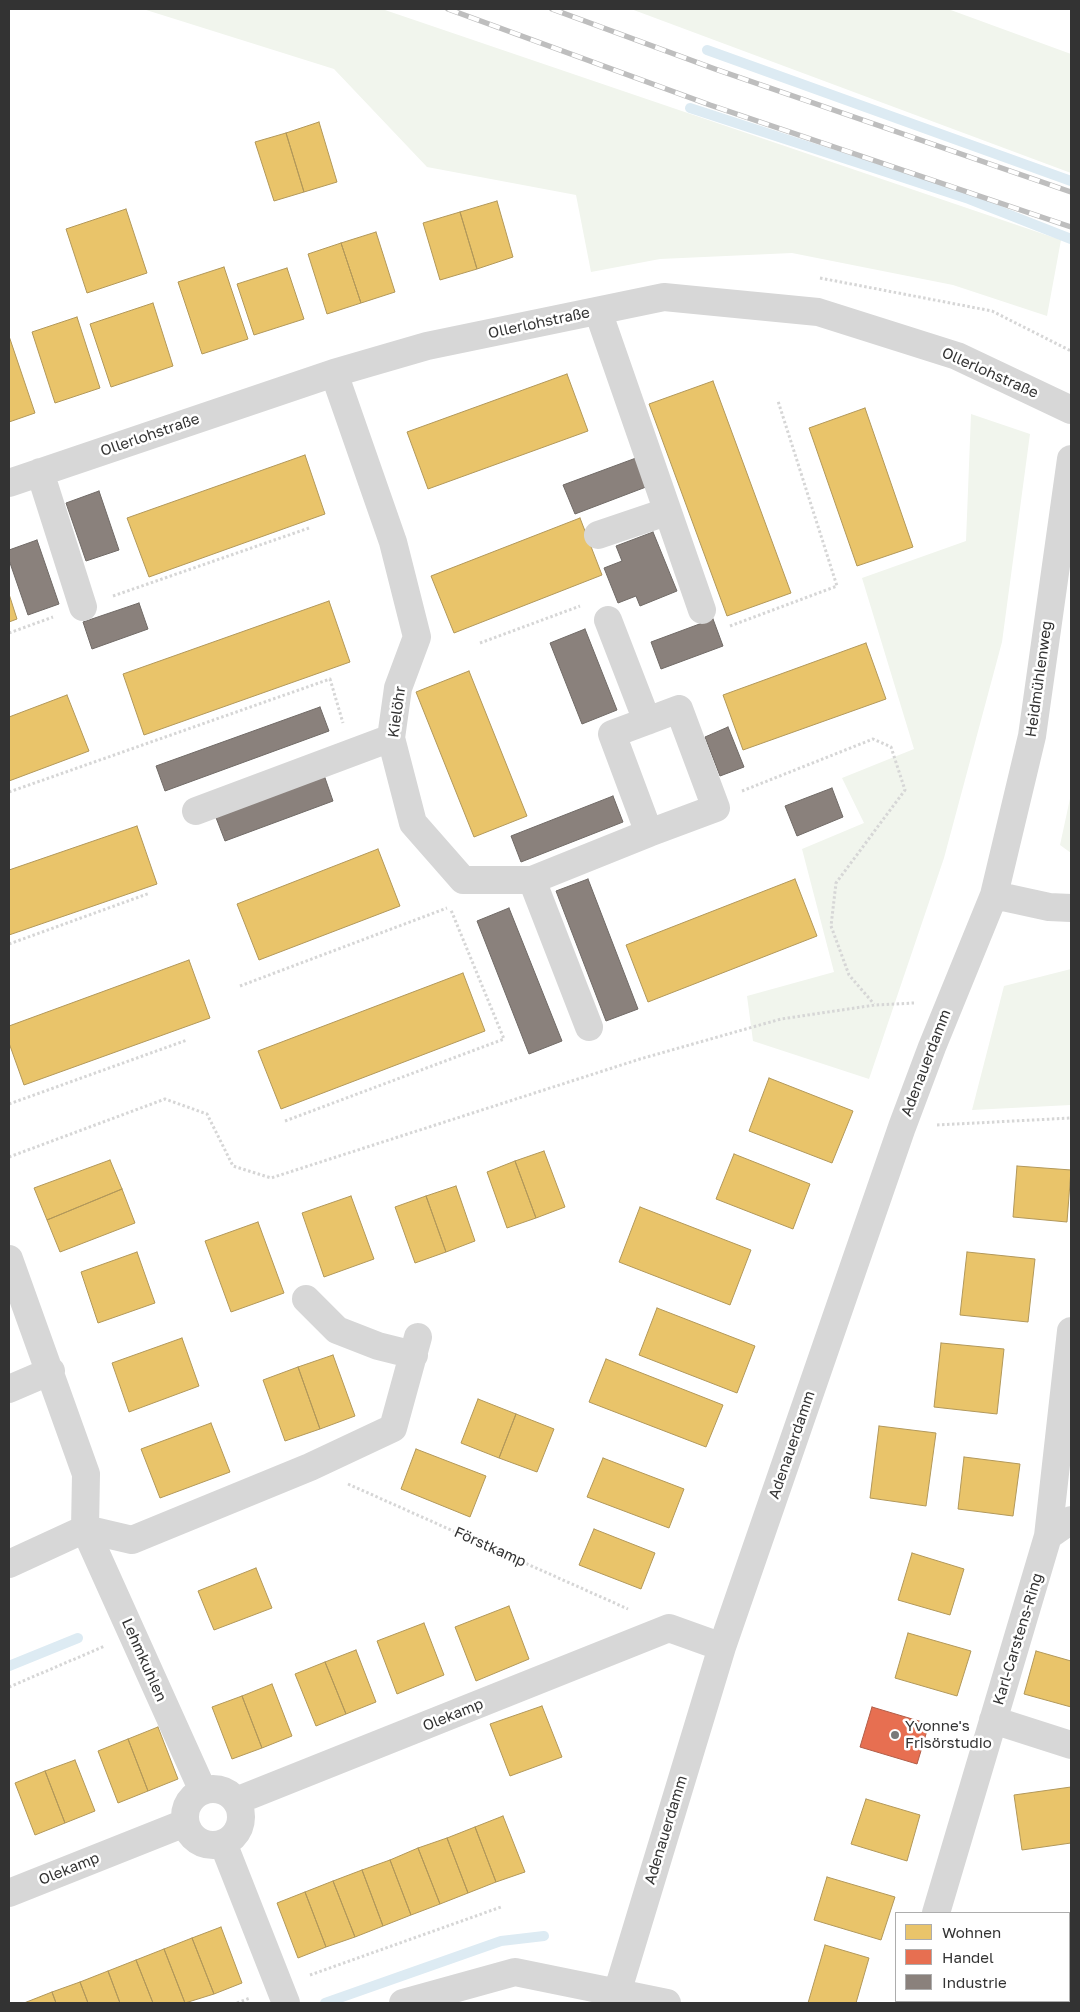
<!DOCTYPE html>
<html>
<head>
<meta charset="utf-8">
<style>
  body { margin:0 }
  #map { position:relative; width:1080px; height:2012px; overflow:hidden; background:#fff; font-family:"Golos Text",sans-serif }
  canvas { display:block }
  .frame { position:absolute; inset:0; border:10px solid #333; pointer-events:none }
  .legend { position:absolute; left:895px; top:1912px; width:175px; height:90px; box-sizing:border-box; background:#fff; border:1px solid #adadad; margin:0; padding:6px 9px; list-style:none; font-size:15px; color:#333 }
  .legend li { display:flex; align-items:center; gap:10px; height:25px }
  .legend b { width:25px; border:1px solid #adadad }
</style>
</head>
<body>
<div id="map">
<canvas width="1080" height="2012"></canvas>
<div class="frame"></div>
<ul class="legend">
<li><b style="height:14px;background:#e9c46a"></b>Wohnen</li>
<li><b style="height:14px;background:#e76f51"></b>Handel</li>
<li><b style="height:14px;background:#8a817c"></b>Industrie</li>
</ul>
</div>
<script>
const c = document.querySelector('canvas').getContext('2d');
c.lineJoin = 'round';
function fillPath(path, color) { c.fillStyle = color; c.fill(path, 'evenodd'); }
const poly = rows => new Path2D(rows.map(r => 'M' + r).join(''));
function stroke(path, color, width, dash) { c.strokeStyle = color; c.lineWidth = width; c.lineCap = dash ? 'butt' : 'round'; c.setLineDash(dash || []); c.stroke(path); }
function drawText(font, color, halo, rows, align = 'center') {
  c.font = font + ' "Golos Text",sans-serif'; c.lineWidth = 5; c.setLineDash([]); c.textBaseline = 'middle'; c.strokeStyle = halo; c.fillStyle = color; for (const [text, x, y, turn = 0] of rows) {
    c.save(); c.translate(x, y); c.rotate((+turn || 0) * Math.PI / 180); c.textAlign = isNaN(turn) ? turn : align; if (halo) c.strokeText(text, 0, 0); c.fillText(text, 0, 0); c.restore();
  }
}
fillPath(poly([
  [143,9,382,9,1061,240,1047,316,953,285,792,253,660,259,591,272,576,195,427,167,334,69],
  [631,9,948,9,1071,54,1071,173],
  [971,414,1030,434,1002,642,944,858,869,1079,753,1041,747,996,834,972,802,849,864,823,842,778,914,749,862,578,966,541],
  [1071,794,1071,853,1060,845],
  [1071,969,1071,1105,972,1110,1004,986]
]), '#f1f5ed');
const homes = poly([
  [319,122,337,182,304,192,286,133,319,122],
  [286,133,304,192,274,201,255,142,286,133],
  [497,201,513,257,477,269,460,212,497,201],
  [126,209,147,273,87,293,66,229,126,209],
  [460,212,477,269,440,280,423,223,460,212],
  [376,232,395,292,361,303,341,243,376,232],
  [341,243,361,303,327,314,308,254,341,243],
  [224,267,248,339,202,354,178,282,224,267],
  [287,268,304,319,254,335,237,284,287,268],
  [153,303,173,366,111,387,90,324,153,303],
  [77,317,100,388,55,403,32,332,77,317],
  [9,336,35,413,9,422,9,336],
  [567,374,588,431,428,489,407,432,567,374],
  [713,381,791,593,727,616,649,404,713,381],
  [865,408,913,547,857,566,809,428,865,408],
  [305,455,325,514,149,577,127,518,305,455],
  [580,518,602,575,454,633,431,576,580,518],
  [9,594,17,619,9,622,9,594],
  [329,601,350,662,144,735,123,674,329,601],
  [866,643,886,699,743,750,723,695,866,643],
  [469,671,527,816,474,837,416,692,469,671],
  [67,695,89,751,9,781,9,717,67,695],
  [137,826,157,884,9,935,9,870,137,826],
  [378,849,400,906,259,960,237,904,378,849],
  [795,879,817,936,648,1002,626,945,795,879],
  [189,960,210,1018,24,1085,9,1043,9,1026,189,960],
  [463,973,485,1031,281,1109,258,1051,463,973],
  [769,1078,853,1111,832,1163,749,1131,769,1078],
  [544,1151,565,1207,536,1218,515,1161,544,1151],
  [734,1154,810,1184,793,1229,716,1199,734,1154],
  [110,1160,122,1189,47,1220,34,1188,110,1160],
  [515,1161,536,1218,507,1228,487,1172,515,1161],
  [1017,1166,1071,1170,1067,1222,1013,1217,1017,1166],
  [456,1186,475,1241,446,1252,426,1196,456,1186],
  [122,1189,135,1223,60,1252,47,1220,122,1189],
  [351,1196,374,1259,324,1277,302,1213,351,1196],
  [426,1196,446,1252,415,1263,395,1207,426,1196],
  [640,1207,751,1250,730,1305,619,1262,640,1207],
  [258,1222,284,1293,231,1312,205,1241,258,1222],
  [137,1252,155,1303,98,1323,81,1272,137,1252],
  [967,1252,1035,1259,1028,1322,960,1315,967,1252],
  [657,1308,755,1346,737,1393,639,1355,657,1308],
  [182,1338,199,1386,129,1412,112,1363,182,1338],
  [941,1343,1004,1349,997,1414,934,1407,941,1343],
  [333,1355,355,1416,320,1429,298,1367,333,1355],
  [606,1359,723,1405,706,1447,589,1402,606,1359],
  [298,1367,320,1429,285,1441,263,1380,298,1367],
  [478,1399,516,1414,499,1458,461,1443,478,1399],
  [516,1414,554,1429,537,1472,499,1458,516,1414],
  [211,1423,230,1472,160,1498,141,1449,211,1423],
  [879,1426,936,1433,926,1506,870,1498,879,1426],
  [416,1449,486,1476,470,1517,401,1489,416,1449],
  [964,1457,1020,1464,1013,1516,958,1509,964,1457],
  [603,1458,684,1489,669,1528,587,1497,603,1458],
  [594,1529,655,1553,641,1589,579,1565,594,1529],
  [912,1553,964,1569,950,1615,898,1600,912,1553],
  [256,1568,272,1608,214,1630,198,1591,256,1568],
  [509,1606,529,1659,476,1681,455,1627,509,1606],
  [424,1623,444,1675,397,1694,377,1641,424,1623],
  [908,1633,971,1651,957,1696,895,1678,908,1633],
  [356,1650,376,1702,346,1714,325,1662,356,1650],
  [1036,1651,1071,1661,1071,1707,1024,1694,1036,1651],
  [325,1662,346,1714,316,1726,295,1674,325,1662],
  [272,1684,292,1736,262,1748,242,1696,272,1684],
  [242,1696,262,1748,232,1759,212,1707,242,1696],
  [542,1706,562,1757,510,1776,490,1724,542,1706],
  [158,1727,178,1779,148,1791,128,1739,158,1727],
  [128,1739,148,1791,118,1803,98,1751,128,1739],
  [75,1760,95,1811,65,1823,45,1771,75,1760],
  [45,1771,65,1823,35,1835,15,1783,45,1771],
  [1071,1787,1071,1843,1022,1850,1014,1795,1071,1787],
  [866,1799,920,1815,907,1861,851,1844,866,1799],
  [503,1816,525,1872,496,1882,475,1827,503,1816],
  [475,1827,496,1882,468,1893,447,1838,475,1827],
  [447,1838,468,1893,440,1904,418,1848,447,1838],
  [418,1848,440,1904,411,1915,390,1860,418,1848],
  [390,1860,411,1915,383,1926,362,1870,390,1860],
  [362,1870,383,1926,355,1937,333,1881,362,1870],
  [827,1877,895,1897,881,1940,814,1920,827,1877],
  [333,1881,355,1937,326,1947,305,1892,333,1881],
  [305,1892,326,1947,298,1958,277,1903,305,1892],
  [221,1927,242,1983,214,1994,192,1938,221,1927],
  [192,1938,214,1994,185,2003,164,1949,192,1938],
  [825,1945,869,1958,856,2003,808,2003,825,1945],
  [164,1949,185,2003,153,2003,136,1960,164,1949],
  [136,1960,153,2003,120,2003,108,1971,136,1960],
  [108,1971,120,2003,88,2003,80,1982,108,1971],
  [80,1982,88,2003,56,2003,52,1992,80,1982],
  [52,1992,56,2003,24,2003,52,1992],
  [958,2001,983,2001,959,2003,958,2001]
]);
fillPath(homes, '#e9c46a');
stroke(homes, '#b2985a', 1);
const shops = poly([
  [872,1707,929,1724,917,1764,860,1747,872,1707]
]);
fillPath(shops, '#e76f51');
stroke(shops, '#b15d48', 1);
const industry = poly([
  [636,458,646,487,575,514,563,485,636,458],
  [99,491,119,550,86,561,66,503,99,491],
  [653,532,677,591,640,606,636,596,618,603,604,568,622,561,616,546,653,532],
  [37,540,59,604,28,615,9,560,9,550,37,540],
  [139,603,148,629,92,649,83,622,139,603],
  [713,619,723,646,661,669,651,642,713,619],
  [585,629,617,710,582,724,550,643,585,629],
  [320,707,329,731,165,791,156,766,320,707],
  [728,727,744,767,720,776,705,737,728,727],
  [324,775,333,801,225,841,215,815,324,775],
  [832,788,843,817,797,836,785,806,832,788],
  [613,796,623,822,521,862,511,836,613,796],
  [588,879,638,1009,606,1021,556,891,588,879],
  [509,908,562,1041,529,1054,477,921,509,908]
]);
fillPath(industry, '#8a817c');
stroke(industry, '#706a66', 1);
stroke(poly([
  [707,50,1071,181],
  [690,108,969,199,1071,239],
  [9,1666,78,1638],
  [325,2003,501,1941,544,1936]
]), '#ddebf3', 10);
stroke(poly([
  [820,278,992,311,1071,351],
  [113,596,309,528],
  [730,626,837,586,778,401],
  [9,633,53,617],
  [480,643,580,606],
  [742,791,873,739,891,747,905,790,836,883,831,926,849,975,874,1004],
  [9,792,330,679,343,723],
  [9,944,150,893],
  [240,986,447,908],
  [9,1104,187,1040],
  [285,1121,504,1039,451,910],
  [937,1125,1071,1118],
  [9,1157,165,1099,207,1114,233,1166,271,1178,640,1059,781,1019,875,1005,914,1003],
  [348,1484,628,1609],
  [9,1687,105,1646],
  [310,1975,501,1907],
  [237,2003,250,1998]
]), '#d6d6d6', 3, [2.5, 2.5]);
stroke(poly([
  [598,311,702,610],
  [334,373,393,542,417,637,398,688,391,738,413,823,463,880,532,880,649,833],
  [40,472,83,607],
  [9,483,334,373,427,346,664,297,818,312,957,356,1071,410],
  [598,535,666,512],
  [608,620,647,721],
  [679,709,716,808,649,833,612,734,679,709],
  [196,811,391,738],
  [532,880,589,1027],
  [994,895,1049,907,1071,908],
  [9,1259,86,1474,85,1529,203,1791],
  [306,1299,337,1330,378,1346,414,1355],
  [9,1389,51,1371],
  [85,1529,132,1540,310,1467,393,1428,418,1337],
  [1048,1536,1071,1331],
  [9,1564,85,1529],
  [993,1720,1071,1745],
  '185 1817a28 28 0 1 1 56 0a28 28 0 1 1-56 0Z',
  [236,1801,669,1628,722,1647],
  [223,1843,286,2003],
  [9,1893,185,1823],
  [936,1913,1048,1536,1071,1520],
  [403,2003,515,1972,667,2003],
  [614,2003,722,1647,902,1127,932,1047,994,895,1032,736,1071,459],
  [909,2003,909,2001]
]), '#d7d7d7', 28);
const rail = poly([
  [448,9,710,105,1071,227],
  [552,9,715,69,1071,192]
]);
stroke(rail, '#bebebe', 5.5);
stroke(rail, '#fff', 4, [11]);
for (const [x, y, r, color] of [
  [895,1735,5,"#7a7a7a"]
]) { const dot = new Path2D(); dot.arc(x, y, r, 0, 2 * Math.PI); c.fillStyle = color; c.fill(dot); stroke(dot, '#fff', 2); }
drawText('15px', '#333', '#fff', [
  ["Ollerlohstraße",539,323,-12],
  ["Ollerlohstraße",990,373,24],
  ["Ollerlohstraße",150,435,-19],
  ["Heidmühlenweg",1039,679,-82],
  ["Kielöhr",397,712,-82],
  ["Adenauerdamm",926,1063,-69],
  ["Adenauerdamm",792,1445,-71],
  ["Förstkamp",490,1547,24],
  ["Karl-Carstens-Ring",1018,1639,-73],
  ["Lehmkuhlen",144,1660,66],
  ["Olekamp",453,1715,-22],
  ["Adenauerdamm",666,1830,-73],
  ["Olekamp",69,1869,-22]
]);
drawText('15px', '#333', '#fff', [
  ["Yvonne's",905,1726],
  ["Frisörstudio",905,1743]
], 'left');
</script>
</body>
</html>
